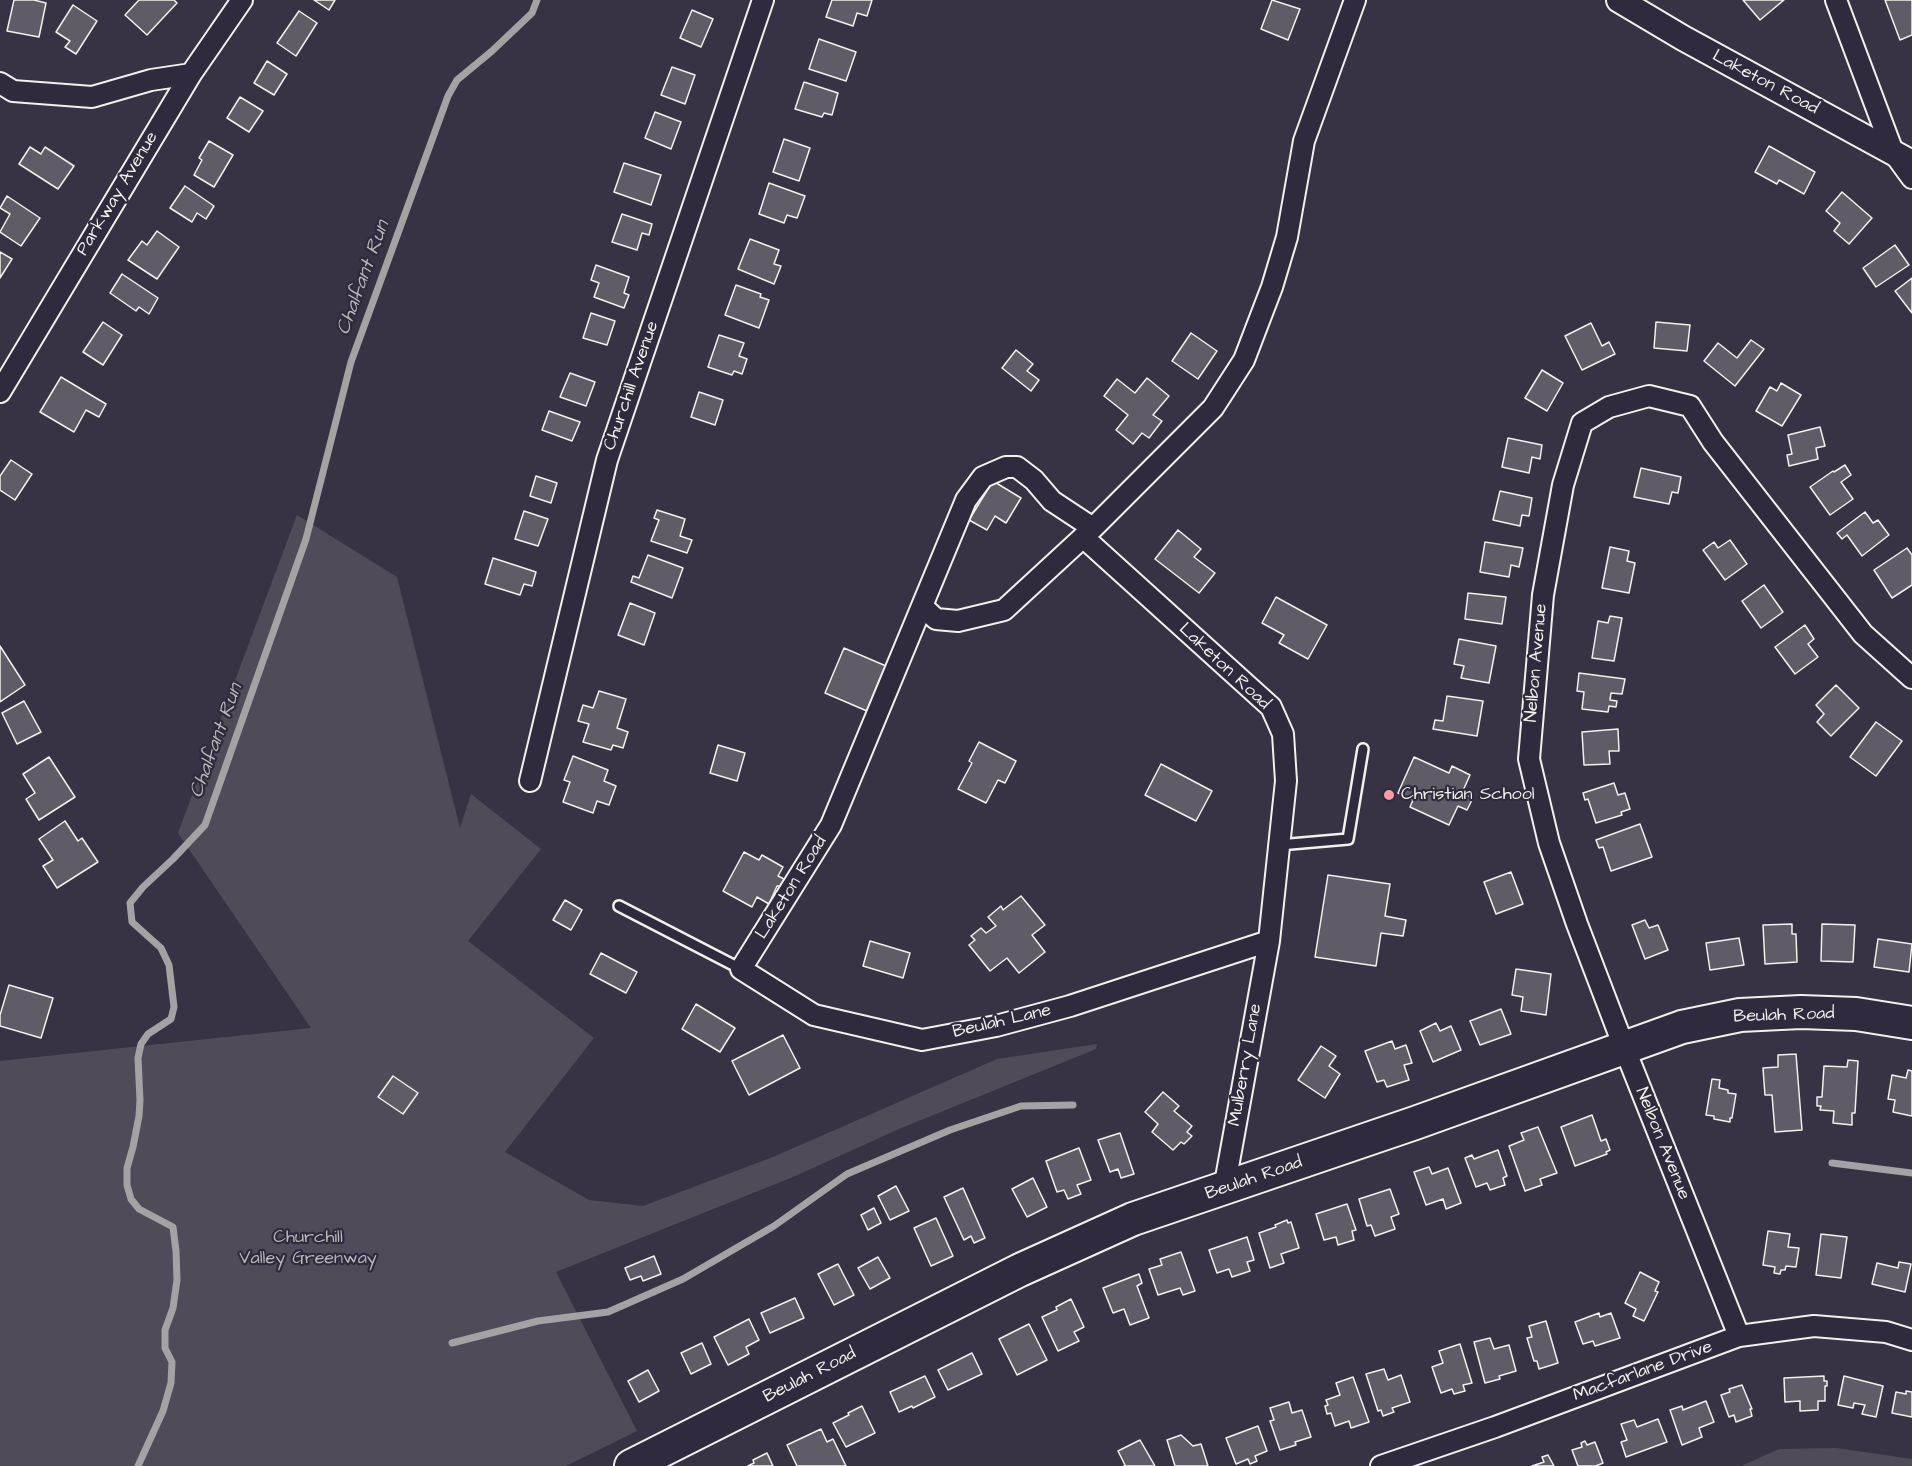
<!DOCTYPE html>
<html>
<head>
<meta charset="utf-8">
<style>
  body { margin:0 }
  canvas { display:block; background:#373244 }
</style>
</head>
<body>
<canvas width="1912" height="1466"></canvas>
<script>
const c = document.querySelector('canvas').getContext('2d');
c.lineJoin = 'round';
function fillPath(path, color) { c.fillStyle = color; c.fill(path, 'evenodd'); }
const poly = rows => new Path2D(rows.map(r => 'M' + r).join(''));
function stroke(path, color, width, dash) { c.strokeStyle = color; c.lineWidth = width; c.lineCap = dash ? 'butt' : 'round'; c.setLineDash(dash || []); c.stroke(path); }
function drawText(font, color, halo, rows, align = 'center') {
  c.font = font + ' "Architects Daughter",sans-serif'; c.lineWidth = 4.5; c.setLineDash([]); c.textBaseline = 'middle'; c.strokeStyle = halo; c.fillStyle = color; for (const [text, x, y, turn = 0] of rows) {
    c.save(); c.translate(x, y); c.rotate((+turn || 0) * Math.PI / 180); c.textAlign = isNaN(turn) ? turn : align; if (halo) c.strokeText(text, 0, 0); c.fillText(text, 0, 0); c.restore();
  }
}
fillPath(poly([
  [297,515,397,577,460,828,471,794,541,849,468,941,594,1038,505,1152,589,1200,643,1206,773,1157,997,1059,1097,1044,1096,1049,899,1129,793,1177,556,1272,637,1431,566,1466,0,1466,0,1061,311,1028,178,833],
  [1837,1448,1912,1459,1912,1466,1741,1466,1779,1449]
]), '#504b59');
stroke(poly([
  [1832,1163,1912,1173],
  [452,1343,538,1321,608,1312,683,1279,774,1226,847,1174,950,1130,1021,1106,1073,1105],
  [138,1466,163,1411,171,1383,172,1362,165,1348,165,1330,173,1308,177,1280,176,1251,173,1227,139,1209,131,1199,127,1185,127,1168,133,1147,139,1116,140,1100,138,1058,141,1044,148,1034,171,1019,174,1007,169,965,161,948,132,922,130,903,143,887,173,859,205,825,306,539,351,362,448,96,457,80,492,51,532,13,537,0]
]), '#a6a2a4', 7);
const building = poly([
  [14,0,34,0,46,3,39,37,7,31,14,0],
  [139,0,174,0,177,3,147,35,125,15,139,0],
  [314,0,335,0,329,10,314,0],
  [832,0,872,0,867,16,857,13,853,26,826,17,832,0],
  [1272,0,1300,9,1288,40,1261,29,1272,0],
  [1743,0,1784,0,1760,20,1743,0],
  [1885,0,1912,0,1912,35,1900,40,1885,0],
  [73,5,97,21,76,54,65,47,70,41,56,32,73,5],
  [692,10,713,19,701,47,680,38,692,10],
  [299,11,317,23,296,56,277,43,299,11],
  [819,39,856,52,846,81,809,69,819,39],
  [267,61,287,74,274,95,254,83,267,61],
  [672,67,695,75,685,104,661,95,672,67],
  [804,82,838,93,832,115,824,113,822,117,795,109,804,82],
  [240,97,263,111,249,132,227,118,240,97],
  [655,112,681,122,671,149,645,138,655,112],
  [784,139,810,148,799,181,773,172,784,139],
  [209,141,233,155,214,187,194,175,202,160,199,158,209,141],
  [1769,146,1815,172,1804,194,1779,180,1777,184,1755,172,1769,146],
  [30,147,41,154,45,147,74,166,58,189,19,164,30,147],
  [624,163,661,175,651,205,614,192,624,163],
  [769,183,805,196,797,218,787,215,784,223,759,214,769,183],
  [185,186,214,206,206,219,197,213,192,222,170,208,185,186],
  [1842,192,1872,218,1849,244,1834,231,1840,223,1826,211,1842,192],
  [7,196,40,218,21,246,0,232,10,214,0,208,7,196],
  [622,214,652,224,649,235,642,233,637,250,612,242,622,214],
  [157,231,179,247,157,279,128,260,142,241,147,245,157,231],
  [750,239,779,250,774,264,781,266,774,284,738,269,750,239],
  [1895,245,1909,265,1876,287,1863,268,1895,245],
  [0,252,12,259,0,278,0,252],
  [596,265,629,277,624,293,629,295,624,308,594,297,599,283,591,280,596,265],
  [122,274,158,298,149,314,139,307,136,311,110,293,122,274],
  [1912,278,1912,313,1895,291,1912,278],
  [736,285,761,294,760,297,769,300,759,328,725,315,736,285],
  [591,313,615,321,607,345,583,338,591,313],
  [103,322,122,335,103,365,83,352,103,322],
  [1656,322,1690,325,1687,351,1654,348,1656,322],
  [1591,323,1602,346,1609,342,1615,354,1582,370,1565,336,1591,323],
  [1191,333,1217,351,1198,379,1172,361,1191,333],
  [719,335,744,343,739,356,747,359,742,374,734,371,732,375,708,367,719,335],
  [1751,340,1764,349,1735,386,1704,361,1718,343,1737,358,1751,340],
  [1016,350,1033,364,1027,371,1039,380,1031,391,1002,368,1016,350],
  [1542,370,1563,383,1547,411,1525,398,1542,370],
  [570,373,595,382,586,406,560,397,570,373],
  [61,377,106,404,99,417,86,410,74,432,40,412,61,377],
  [1147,378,1169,396,1153,415,1162,421,1149,438,1142,433,1133,444,1116,430,1128,415,1104,396,1117,379,1135,393,1147,378],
  [1781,383,1801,395,1782,426,1756,411,1770,387,1777,391,1781,383],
  [699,392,723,400,715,425,691,417,699,392],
  [549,411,580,422,572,441,542,430,549,411],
  [1820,427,1825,446,1816,448,1818,459,1789,466,1787,455,1792,454,1788,435,1820,427],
  [1508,438,1542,445,1540,459,1532,457,1529,473,1502,467,1508,438],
  [11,460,32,474,15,500,0,490,0,476,11,460],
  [1845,465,1851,475,1841,482,1853,499,1830,515,1810,487,1833,471,1834,472,1845,465],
  [1641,468,1681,477,1678,493,1672,492,1669,504,1634,497,1641,468],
  [536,476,557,483,551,503,530,496,536,476],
  [993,481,1021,498,1006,523,995,516,987,530,969,520,993,481],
  [1500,491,1532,498,1529,516,1522,515,1520,526,1493,520,1500,491],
  [657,510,685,519,680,536,692,540,687,553,651,541,659,520,654,518,657,510],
  [524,511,548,519,538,546,515,539,524,511],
  [1865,512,1873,523,1878,520,1889,535,1862,556,1847,535,1842,539,1837,533,1865,512],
  [1178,530,1201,549,1194,557,1215,573,1199,593,1155,559,1178,530],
  [1730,540,1747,564,1725,580,1703,550,1714,542,1718,548,1730,540],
  [1485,542,1523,548,1519,567,1511,565,1509,577,1480,572,1485,542],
  [1610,547,1629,551,1627,561,1635,563,1629,593,1602,588,1610,547],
  [1907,548,1912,555,1912,585,1892,598,1874,570,1907,548],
  [648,555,683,568,672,598,631,582,633,576,639,578,648,555],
  [493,558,536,572,532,586,524,584,520,595,485,584,493,558],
  [1764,585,1783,612,1761,628,1742,601,1764,585],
  [1468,593,1506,597,1502,624,1465,619,1468,593],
  [1276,597,1327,625,1308,659,1279,643,1284,635,1262,623,1276,597],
  [630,603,655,613,644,645,618,635,630,603],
  [1610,616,1622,618,1614,661,1592,658,1598,621,1608,623,1610,616],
  [1805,625,1814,639,1808,644,1818,657,1795,674,1775,647,1805,625],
  [1459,639,1496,646,1489,683,1461,678,1464,666,1454,664,1459,639],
  [0,646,25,685,0,702,0,646],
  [844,648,893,669,874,714,825,693,844,648],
  [1579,673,1625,679,1622,694,1611,693,1610,700,1617,701,1616,707,1609,706,1608,712,1582,709,1584,692,1577,691,1579,673],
  [1836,685,1859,708,1831,736,1817,722,1824,714,1816,705,1836,685],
  [599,691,626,699,617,728,628,732,623,748,613,745,611,750,583,742,589,724,578,721,583,705,593,708,599,691],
  [1447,696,1483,701,1477,736,1433,729,1435,720,1443,721,1447,696],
  [24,701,41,732,17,744,2,713,24,701],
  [1876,722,1902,741,1876,776,1850,757,1876,722],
  [1618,729,1619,751,1609,751,1610,764,1584,765,1582,732,1618,729],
  [979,742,1016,761,1005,783,998,780,986,803,958,789,972,763,969,761,979,742],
  [718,745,745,753,737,781,710,773,718,745],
  [573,756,608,770,604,781,616,786,609,805,597,801,593,813,563,802,570,782,564,780,573,756],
  [49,757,75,797,39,820,26,799,35,793,23,774,49,757],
  [1414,757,1449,773,1452,766,1470,775,1462,793,1473,798,1467,810,1458,806,1449,825,1410,807,1413,800,1398,793,1414,757],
  [1161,764,1212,791,1196,821,1145,795,1161,764],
  [1614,783,1618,795,1625,793,1630,809,1621,812,1622,815,1596,823,1588,799,1585,800,1583,793,1614,783],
  [65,821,78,841,82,838,98,862,57,888,43,866,53,860,39,839,65,821],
  [1640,824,1652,857,1611,871,1603,847,1599,848,1596,840,1640,824],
  [744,852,759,860,762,855,783,867,778,876,784,879,780,886,777,886,769,904,757,897,752,907,723,891,744,852],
  [1511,872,1523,904,1496,914,1484,882,1511,872],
  [1328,875,1390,884,1385,916,1406,920,1403,936,1381,933,1376,966,1315,957,1328,875],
  [1021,896,1045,925,1032,935,1045,952,1019,973,1007,958,990,971,969,945,975,940,971,936,981,928,986,933,996,926,988,917,1001,906,1003,910,1021,896],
  [565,900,582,910,571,930,553,920,565,900],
  [1645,920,1649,928,1658,925,1668,950,1645,959,1632,925,1645,920],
  [1792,924,1792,934,1796,934,1797,962,1765,964,1763,925,1792,924],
  [1822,924,1855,925,1853,962,1821,961,1822,924],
  [1739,938,1744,965,1710,970,1706,943,1739,938],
  [1878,939,1912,944,1909,972,1874,967,1878,939],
  [870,941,910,953,903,978,863,966,870,941],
  [601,953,637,972,626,993,590,974,601,953],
  [1516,969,1551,974,1546,1015,1521,1011,1523,997,1512,995,1516,969],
  [9,985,53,998,41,1038,0,1026,0,1015,9,985],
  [696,1004,735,1028,720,1052,682,1029,696,1004],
  [1501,1009,1511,1034,1480,1045,1470,1021,1501,1009],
  [1436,1023,1440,1031,1451,1026,1461,1050,1433,1062,1420,1031,1436,1023],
  [783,1035,800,1068,749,1095,732,1061,783,1035],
  [1392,1041,1395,1049,1406,1045,1412,1063,1404,1065,1409,1080,1387,1087,1384,1080,1377,1082,1365,1051,1392,1041],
  [1321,1046,1336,1056,1329,1066,1340,1074,1325,1098,1298,1080,1321,1046],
  [1796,1054,1802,1130,1775,1132,1772,1095,1765,1095,1763,1068,1778,1067,1778,1055,1796,1054],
  [1848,1060,1858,1061,1855,1113,1852,1113,1852,1125,1833,1123,1834,1111,1820,1110,1821,1106,1817,1106,1817,1097,1822,1097,1824,1066,1847,1067,1848,1060],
  [1908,1070,1912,1071,1912,1116,1893,1112,1895,1100,1888,1099,1892,1075,1906,1078,1908,1070],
  [393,1076,418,1093,403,1114,378,1097,393,1076],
  [1712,1079,1720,1080,1719,1088,1728,1090,1728,1093,1736,1094,1732,1118,1730,1118,1730,1122,1714,1119,1714,1116,1706,1115,1712,1079],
  [1163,1092,1179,1106,1174,1111,1192,1126,1187,1132,1192,1136,1184,1144,1181,1142,1173,1150,1152,1132,1158,1124,1145,1112,1163,1092],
  [1592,1115,1601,1141,1606,1139,1610,1150,1606,1152,1607,1154,1575,1166,1561,1127,1592,1115],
  [1538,1127,1557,1173,1540,1179,1542,1185,1525,1191,1509,1146,1524,1140,1521,1133,1538,1127],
  [1120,1133,1134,1174,1121,1178,1118,1169,1110,1172,1098,1140,1120,1133],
  [1079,1148,1091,1180,1077,1185,1081,1194,1068,1199,1064,1190,1057,1192,1046,1161,1079,1148],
  [1498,1150,1507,1176,1503,1178,1505,1185,1490,1190,1487,1183,1476,1187,1465,1158,1472,1155,1474,1159,1498,1150],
  [1429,1167,1432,1174,1448,1168,1461,1203,1446,1209,1443,1199,1426,1205,1414,1172,1429,1167],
  [1033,1178,1047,1207,1027,1217,1012,1189,1033,1178],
  [896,1186,909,1211,890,1220,878,1196,896,1186],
  [963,1188,985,1238,974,1243,971,1236,964,1240,944,1197,963,1188],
  [1390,1189,1399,1214,1391,1217,1395,1229,1375,1236,1371,1225,1367,1226,1359,1199,1390,1189],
  [1347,1204,1356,1230,1352,1231,1354,1240,1338,1245,1336,1237,1324,1240,1316,1214,1347,1204],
  [874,1208,881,1223,868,1230,861,1215,874,1208],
  [936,1218,953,1256,931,1266,914,1228,936,1218],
  [1287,1220,1288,1223,1291,1222,1299,1248,1281,1254,1284,1263,1270,1268,1259,1233,1276,1227,1275,1225,1287,1220],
  [1768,1231,1790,1234,1788,1247,1799,1248,1796,1267,1786,1266,1785,1270,1781,1270,1780,1274,1774,1273,1775,1267,1763,1265,1768,1231],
  [1821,1234,1847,1237,1841,1278,1816,1275,1821,1234],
  [1247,1237,1254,1260,1247,1262,1250,1271,1232,1277,1229,1269,1217,1273,1209,1250,1247,1237],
  [1181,1252,1195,1291,1183,1295,1180,1288,1158,1295,1149,1269,1162,1265,1160,1259,1181,1252],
  [654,1256,661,1274,643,1281,641,1276,630,1280,625,1268,654,1256],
  [878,1257,890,1278,870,1289,858,1268,878,1257],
  [1899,1262,1911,1264,1905,1292,1872,1284,1877,1263,1898,1268,1899,1262],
  [838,1264,854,1295,834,1305,818,1274,838,1264],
  [1640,1272,1659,1282,1655,1291,1658,1292,1644,1321,1633,1316,1636,1309,1625,1303,1640,1272],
  [1139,1274,1142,1283,1137,1286,1149,1318,1130,1325,1124,1309,1113,1313,1103,1288,1139,1274],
  [795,1298,804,1318,770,1333,761,1313,795,1298],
  [1071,1299,1084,1327,1074,1332,1079,1341,1058,1351,1042,1317,1057,1310,1056,1307,1071,1299],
  [1599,1313,1600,1317,1611,1313,1620,1338,1595,1346,1593,1341,1583,1344,1575,1322,1599,1313],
  [749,1319,759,1340,746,1347,749,1354,728,1365,714,1337,749,1319],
  [1546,1321,1558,1363,1539,1369,1537,1361,1534,1361,1527,1338,1532,1337,1529,1326,1546,1321],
  [1029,1324,1047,1360,1017,1375,999,1339,1029,1324],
  [1490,1338,1494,1349,1509,1345,1516,1371,1499,1376,1500,1379,1485,1383,1474,1342,1490,1338],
  [702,1343,711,1364,691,1374,681,1353,702,1343],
  [1460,1344,1472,1383,1463,1385,1465,1391,1454,1394,1452,1389,1441,1393,1432,1367,1443,1363,1439,1351,1460,1344],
  [972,1353,982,1374,948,1390,938,1370,972,1353],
  [1384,1369,1388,1380,1401,1375,1410,1402,1392,1408,1394,1412,1383,1416,1381,1410,1378,1411,1366,1374,1384,1369],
  [648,1370,659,1391,639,1402,628,1381,648,1370],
  [925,1376,935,1397,913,1408,912,1406,899,1412,890,1392,925,1376],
  [1824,1376,1824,1381,1827,1381,1827,1386,1825,1386,1825,1401,1818,1401,1818,1410,1800,1411,1800,1401,1785,1402,1784,1378,1824,1376],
  [1844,1376,1883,1386,1876,1417,1862,1414,1865,1405,1854,1403,1853,1408,1838,1405,1844,1376],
  [1353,1377,1369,1422,1351,1428,1349,1421,1335,1426,1331,1413,1327,1414,1325,1406,1328,1405,1326,1400,1340,1395,1336,1383,1353,1377],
  [1742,1385,1752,1409,1750,1409,1752,1416,1736,1422,1734,1415,1729,1417,1721,1395,1730,1392,1729,1389,1742,1385],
  [1906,1391,1912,1392,1912,1417,1892,1413,1896,1392,1906,1394,1906,1391],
  [1706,1401,1714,1422,1699,1428,1702,1437,1682,1445,1670,1410,1682,1406,1683,1410,1706,1401],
  [1289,1402,1292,1413,1302,1410,1311,1437,1295,1442,1296,1445,1280,1450,1270,1421,1274,1420,1270,1408,1289,1402],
  [862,1406,875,1433,846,1447,833,1423,849,1415,848,1413,862,1406],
  [1658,1419,1667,1442,1626,1457,1621,1442,1627,1440,1621,1424,1634,1420,1637,1427,1658,1419],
  [1258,1426,1267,1451,1255,1456,1257,1461,1250,1464,1248,1459,1236,1464,1226,1438,1258,1426],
  [821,1429,827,1442,833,1439,846,1466,797,1466,787,1445,821,1429],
  [1181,1435,1193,1446,1201,1444,1208,1466,1175,1466,1167,1440,1181,1435],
  [1140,1440,1155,1466,1124,1466,1125,1465,1118,1451,1140,1440],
  [1585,1441,1587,1445,1595,1442,1603,1463,1596,1466,1578,1466,1572,1450,1582,1447,1581,1443,1585,1441],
  [767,1453,773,1466,748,1466,754,1463,753,1460,767,1453],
  [1548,1455,1554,1466,1532,1466,1544,1462,1542,1457,1548,1455]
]);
fillPath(building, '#5f5c67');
stroke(building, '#f4f1e8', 1.5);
const service = poly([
  [1279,845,1348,839,1363,749],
  [619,906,741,969]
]);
const minor = poly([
  [1836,0,1893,152,1912,178],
  [0,83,13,91,92,97,151,80,191,74],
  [0,392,191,74,242,0],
  [1093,528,1052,501,1034,480,1017,467,1006,467,983,477,966,500,831,825,741,969,814,1015,922,1040,996,1026,1070,1006,1269,941],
  [1083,537,1271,707,1283,734,1286,781,1269,941,1224,1189],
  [923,607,936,619,958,621,1004,610,1093,528,1213,408,1244,360,1272,287,1287,237,1304,141,1355,0],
  [530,781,607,460,763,0],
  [1739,1336,1624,1047,1577,924,1549,843,1529,759,1543,595,1563,485,1582,423,1609,407,1649,396,1690,406,1713,442,1863,634,1912,678],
  [1381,1466,1495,1427,1739,1336,1814,1326,1886,1332,1912,1340]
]);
const tertiary = poly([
  [1619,0,1683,38,1912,163]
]);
const primary = poly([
  [631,1466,1020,1270,1133,1219,1415,1123,1682,1027,1740,1015,1801,1012,1856,1014,1912,1023]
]);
stroke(service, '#f4f1e8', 14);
stroke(minor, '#f4f1e8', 24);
stroke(tertiary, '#f4f1e8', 28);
stroke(primary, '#f4f1e8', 36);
stroke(service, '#2f2a3d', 9);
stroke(minor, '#2f2a3d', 20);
stroke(tertiary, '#2f2a3d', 24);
stroke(primary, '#2f2a3d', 32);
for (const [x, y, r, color] of [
  [1389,795,6,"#ff9aa2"]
]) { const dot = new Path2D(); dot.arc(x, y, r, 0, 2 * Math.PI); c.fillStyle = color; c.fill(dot); stroke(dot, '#2f2a3d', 2); }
drawText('18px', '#f4f1e8', '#2f2a3d', [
  ["Laketon Road",1765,83,28],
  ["Parkway Avenue",118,194,-59],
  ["Churchill Avenue",632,386,-71],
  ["Nelbon Avenue",1537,663,-85],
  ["Laketon Road",1224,667,43],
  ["Laketon Road",792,888,-58],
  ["Beulah Road",1784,1016,-2],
  ["Beulah Lane",1002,1022,-13],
  ["Mulberry Lane",1246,1065,-80],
  ["Nelbon Avenue",1662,1144,68],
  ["Beulah Road",1254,1179,-19],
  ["Macfarlane Drive",1643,1372,-20],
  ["Beulah Road",810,1376,-27]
]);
drawText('18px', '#f4f1e8', '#2f2a3d', [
  ["Christian School",1401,795]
], 'left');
drawText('18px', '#bbb7b6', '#2f2a3d', [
  ["Churchill",308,1238],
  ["Valley Greenway",308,1259]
]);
drawText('italic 20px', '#bab6b5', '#2f2a3d', [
  ["Chalfant Run",364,278,-70],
  ["Chalfant Run",217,741,-70]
]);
</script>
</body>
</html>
